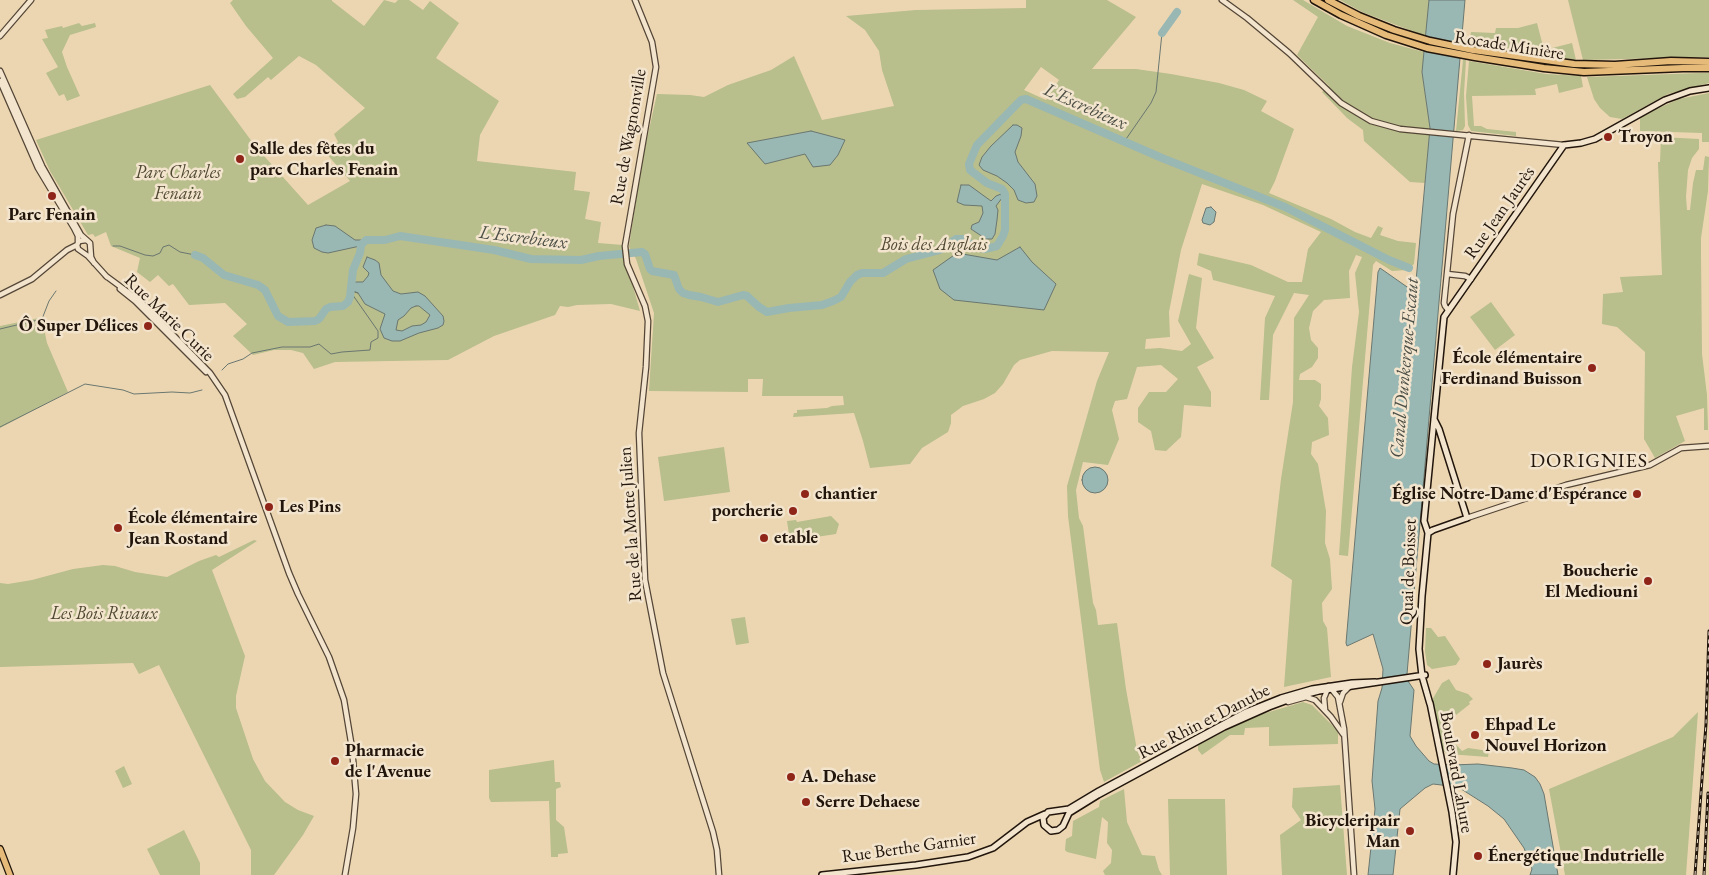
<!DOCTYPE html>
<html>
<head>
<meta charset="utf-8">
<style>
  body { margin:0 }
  canvas { display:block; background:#ecd6b2 }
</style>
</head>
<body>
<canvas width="1709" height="875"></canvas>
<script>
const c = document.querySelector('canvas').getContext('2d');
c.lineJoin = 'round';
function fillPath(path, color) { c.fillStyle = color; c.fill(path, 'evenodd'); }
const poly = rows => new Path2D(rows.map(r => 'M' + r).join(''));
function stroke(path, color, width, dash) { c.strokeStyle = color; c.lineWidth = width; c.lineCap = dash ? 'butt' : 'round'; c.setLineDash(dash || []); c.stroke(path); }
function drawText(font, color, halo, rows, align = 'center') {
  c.font = font + ' "EB Garamond",serif'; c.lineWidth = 5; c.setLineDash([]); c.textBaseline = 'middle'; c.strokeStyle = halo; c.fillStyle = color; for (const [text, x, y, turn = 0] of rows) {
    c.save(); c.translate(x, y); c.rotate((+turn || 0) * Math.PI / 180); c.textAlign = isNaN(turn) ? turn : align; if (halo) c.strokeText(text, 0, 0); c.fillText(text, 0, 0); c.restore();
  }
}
fillPath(poly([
  [233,0,332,0,332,1,364,26,384,0,395,3,398,0,409,0,423,10,430,1,459,23,436,58,499,101,480,135,477,161,576,172,574,190,590,192,585,219,601,222,598,243,623,245,623,252,640,311,611,304,577,305,568,307,560,306,555,315,494,336,448,360,335,362,314,369,303,353,291,350,274,350,253,355,233,336,247,324,225,303,189,305,173,284,169,286,158,275,150,282,137,272,140,258,111,246,106,232,95,237,93,234,88,235,50,171,36,140,210,85,256,147,308,205,350,181,326,153,338,142,334,134,365,108,316,65,299,56,271,80,268,77,245,97,237,99,233,94,273,58,246,26,230,3],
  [1026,0,1107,0,1136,17,1092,69,1136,69,1171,74,1219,83,1244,90,1267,101,1261,111,1294,129,1275,181,1269,193,1331,219,1355,232,1371,238,1378,226,1383,228,1380,235,1398,241,1416,243,1414,264,1407,270,1392,271,1376,261,1373,265,1348,556,1339,555,1352,367,1359,312,1355,273,1362,257,1356,255,1349,271,1350,298,1324,300,1313,311,1309,328,1311,340,1318,348,1318,358,1312,367,1300,374,1299,380,1315,380,1321,384,1321,399,1319,406,1328,418,1329,435,1312,442,1311,454,1318,464,1326,511,1325,543,1330,559,1332,589,1322,603,1323,621,1327,628,1331,677,1284,687,1292,580,1271,566,1281,479,1293,402,1294,318,1309,295,1294,293,1273,335,1269,400,1260,400,1265,318,1275,296,1213,280,1211,271,1197,265,1199,253,1251,265,1288,282,1302,282,1308,249,1321,232,1263,205,1202,184,1181,250,1169,312,1170,337,1146,339,1145,349,1160,348,1182,351,1191,344,1178,321,1189,274,1202,278,1196,328,1214,358,1197,367,1211,392,1211,407,1184,405,1181,437,1166,451,1155,450,1151,431,1138,422,1138,408,1149,392,1166,392,1178,379,1161,365,1137,367,1127,399,1115,401,1112,410,1119,439,1108,465,1083,462,1076,490,1079,518,1083,526,1093,603,1096,610,1098,625,1117,623,1126,689,1137,750,1142,761,1104,782,1100,770,1068,516,1067,486,1097,381,1109,352,1052,351,1020,360,1014,365,1003,384,995,393,984,399,963,406,951,415,951,423,948,432,922,448,910,464,870,468,863,441,854,413,793,417,794,413,797,413,797,410,827,408,832,406,844,405,843,396,762,396,763,379,748,379,748,392,649,391,654,313,636,259,633,253,631,253,629,246,642,161,657,94,690,95,704,97,728,85,771,70,794,56,822,120,894,106,882,70,879,51,865,30,846,16,916,10,1026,8],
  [1041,67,1059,80,1046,100,1024,90],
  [1293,0,1303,0,1347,26,1390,43,1424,52,1422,72,1430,128,1425,183,1410,182,1364,141,1363,130,1347,118,1322,92,1329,86,1297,55,1318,17],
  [1340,0,1429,0,1426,35,1420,34,1362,12],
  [1568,0,1709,0,1709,57,1583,60],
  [79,23,82,26,95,23,96,27,70,35,62,52,67,67,80,96,67,101,64,94,59,96,46,73,58,67,42,39,48,38,45,30,62,26,63,28],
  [1537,23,1544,50,1572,43,1576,60,1469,44,1471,32,1495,33,1496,28,1518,28],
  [1463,60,1466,60,1464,93,1465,126,1463,130,1456,131],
  [1469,61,1546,74,1581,76,1583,87,1559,93,1557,84,1535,89,1536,95,1472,96,1474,126,1481,126,1487,129,1516,132,1516,136,1471,131,1468,125,1466,96],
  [1701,73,1709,73,1709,83,1668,94,1622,119,1610,117,1600,108,1594,99,1587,77],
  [1709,93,1709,142,1702,142,1702,133,1640,131,1640,118,1654,110,1679,99],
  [1661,137,1699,139,1699,149,1692,158,1688,170,1686,197,1687,210,1690,210,1693,183,1696,170,1703,170,1705,156,1709,157,1708,191,1701,238,1701,254,1702,354,1707,395,1708,430,1704,430,1704,408,1676,416,1685,441,1655,458,1644,439,1645,352,1617,327,1602,324,1603,294,1623,292,1620,277,1662,275,1658,162,1660,162],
  [1491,302,1515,335,1495,350,1470,317],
  [39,318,43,324,47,343,68,392,0,428,0,326],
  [724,447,730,492,664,501,658,457],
  [831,516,839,524,836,534,790,541,787,521,796,520,797,522],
  [254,540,257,541,212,570,245,656,236,696,236,708,253,759,265,781,285,802,298,810,314,816,303,835,274,875,251,875,251,850,159,665,139,674,133,663,0,667,0,583,8,584,32,580,73,569,103,565,115,566,135,572,167,577,199,561,216,555,219,557],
  [745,617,749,643,736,645,731,619],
  [1426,628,1431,628,1438,637,1445,636,1460,659,1456,665,1432,669,1427,665,1425,651],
  [1449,679,1456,690,1468,694,1473,699,1469,702,1470,704,1456,715,1454,712,1444,720,1444,724,1449,721,1453,741,1462,751,1468,748,1489,751,1488,757,1448,754,1443,751,1432,700,1442,683],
  [1303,702,1312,705,1338,731,1338,744,1269,746,1269,727,1245,728,1244,735,1230,735,1202,755,1198,750,1198,745,1252,717],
  [1698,712,1686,875,1565,875,1549,789,1673,737],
  [554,760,555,782,560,782,561,787,556,789,556,820,564,827,568,853,558,854,558,857,551,857,549,801,491,802,489,798,489,770],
  [124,766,132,784,123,788,115,771],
  [1340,785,1347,875,1282,875,1280,835,1301,820,1292,807,1293,788],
  [1124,789,1127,822,1142,855,1155,856,1159,870,1162,875,1105,875,1103,871,1111,863,1112,850,1107,843,1108,822,1102,817,1096,859,1067,852,1065,850,1066,839,1072,836,1073,821,1099,807,1100,801],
  [1168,799,1225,799,1227,875,1170,875],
  [184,830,200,863,200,875,160,875,147,849]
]), '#b8be8c');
const water = poly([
  [1429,0,1465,0,1407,674,1408,681,1414,690,1410,736,1416,746,1429,761,1434,764,1452,765,1478,764,1512,768,1524,770,1535,777,1540,784,1544,794,1558,875,1530,875,1532,869,1524,848,1504,819,1488,806,1458,787,1433,784,1425,788,1400,809,1393,875,1368,875,1375,809,1372,781,1378,701,1382,688,1383,669,1373,634,1347,646,1346,643,1378,272,1380,268,1410,289,1416,281,1430,128,1422,72,1429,0],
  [1013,125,1017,125,1022,128,1021,136,1015,152,1018,162,1035,184,1037,196,1034,202,1026,203,1018,200,1014,190,1007,183,997,176,983,170,979,165,982,157,991,146,1013,125],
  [811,131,845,140,838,155,830,165,813,167,805,154,765,164,747,143,811,131],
  [961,185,969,185,991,201,996,196,1001,194,1002,198,996,206,998,210,997,220,995,234,992,239,986,239,971,229,972,225,979,222,983,213,982,206,964,205,957,202,961,185],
  [1211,207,1216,212,1214,222,1210,225,1203,223,1202,220,1206,208,1211,207],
  [326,225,335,226,355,240,366,240,360,246,328,253,322,252,314,248,312,240,316,228,326,225],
  [1020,247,1032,262,1056,284,1044,310,954,300,940,289,933,270,957,253,997,260,1020,247],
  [367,257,375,260,379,263,381,275,393,291,401,294,418,292,425,296,443,316,444,321,443,325,438,328,419,333,400,341,392,341,384,338,380,329,385,314,365,304,358,293,351,290,352,284,356,282,363,282,368,276,369,273,363,267,367,257],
  [416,306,419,306,430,315,426,322,421,325,412,326,402,331,396,330,398,320,404,316,411,308,416,306],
  '1082 480a13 13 0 1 1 26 0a13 13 0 1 1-26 0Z'
]);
fillPath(water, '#9ab8b3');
stroke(water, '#6a7770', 1);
stroke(poly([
  [1124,142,1151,103,1156,92,1162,33],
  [113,246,120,246,145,255,153,256,160,253,163,247,169,245,180,252,195,255],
  [0,329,42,319,49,301,56,291],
  [222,370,228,364,243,359,252,353,282,347,310,347,319,344,331,354,342,352,370,350,371,342,378,338,378,331,350,291,358,293],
  [0,427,85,384,123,390,134,394,172,392,190,393,202,390]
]), '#6a7770', 1);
stroke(poly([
  [1162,33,1177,12],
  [195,255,203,258,224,275,258,285,265,290,278,316,288,322,315,321,319,319,326,309,330,307,343,306,348,302,350,297,353,270,360,253,361,245,366,240,385,240,400,236,494,250,531,259,581,260,599,256,642,252,645,254,650,269,652,271,674,275,679,289,683,293,689,295,701,297,718,302,743,295,747,296,759,307,767,312,789,308,822,305,833,301,841,297,850,282,857,275,862,273,883,273,906,259,940,250,956,239,963,239,976,247,985,249,997,246,1003,236,1005,230,1005,194,1002,189,987,183,970,170,969,164,977,145,1021,100,1026,99,1162,158,1285,207,1389,260,1409,268]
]), '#9ab8b3', 8);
const tertiary = poly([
  [635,0,652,42,656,67,625,246,627,264,645,306,648,321,646,367,639,433,645,580,663,673,713,832,717,850,719,875],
  [1222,0,1247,18,1289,53,1341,103,1371,121,1400,129,1564,145],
  [0,36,31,0],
  [0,71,42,166,81,235,90,243,91,257,94,263],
  [0,81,38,168,74,228,78,236,78,243],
  [86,240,79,241,77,245,78,249,88,256,107,277],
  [1447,274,1465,276,1471,279],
  [106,276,140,301,210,373,225,395,289,573,298,594,329,657,344,700,352,748,356,794,353,828,345,875],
  [120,289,135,301,206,372],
  [0,295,32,279,67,250,77,245],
  [1448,310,1445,306,1444,303,1453,214,1469,135],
  [1467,518,1566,485,1650,465,1681,448,1709,446],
  [1288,702,1306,697,1315,700,1331,717,1343,734],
  [1340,702,1343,693,1349,687],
  [1325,710,1324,698,1329,686,1338,697,1344,729,1354,875]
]);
const secondary = poly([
  [1428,533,1433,530,1467,518,1439,429,1434,419],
  [1375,682,1352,683,1312,689,1281,698,1246,712,1099,791,1069,809,1048,812,1043,818,1044,825,1051,831,1058,830,1063,826,1069,813,1098,795,1224,727,1269,707,1296,697,1319,691,1425,675],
  [1430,703,1452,812,1456,842,1453,875],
  [1430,704,1422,676,1419,649,1422,596,1428,533,1424,521,1444,317,1564,145,1581,143,1595,139,1665,100,1690,91,1709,88],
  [822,875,916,865,968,857,993,848,1027,822,1045,814]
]);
const trunk = poly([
  [0,849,10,875]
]);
const motorway = poly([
  [1314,0,1341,15,1386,35,1427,48,1475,57,1544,68,1584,72,1683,68,1709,68],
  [1328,0,1359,16,1394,30,1430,41,1473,50,1574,64,1615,65,1671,61,1709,62]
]);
stroke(tertiary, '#544636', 7);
stroke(secondary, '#22160c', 8);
stroke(trunk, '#22160c', 8);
stroke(motorway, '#22160c', 9);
stroke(tertiary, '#f3e4cd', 4.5);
stroke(secondary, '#f3e4cd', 5);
stroke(trunk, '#e6bb79', 5.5);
stroke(motorway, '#e6bb79', 6);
const rail = poly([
  [1695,875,1706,724,1709,631],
  [1704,875,1708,793]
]);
stroke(rail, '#22160c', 3);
stroke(rail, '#f3e4cd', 1, [4]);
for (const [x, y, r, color] of [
  [1608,137,5,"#8f2418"],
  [240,159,5,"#8f2418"],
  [52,196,5,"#8f2418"],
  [148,326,5,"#8f2418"],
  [1592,368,5,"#8f2418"],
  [805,494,5,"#8f2418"],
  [1637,494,5,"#8f2418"],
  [269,507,5,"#8f2418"],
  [793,511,5,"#8f2418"],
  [118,528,5,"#8f2418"],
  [764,538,5,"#8f2418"],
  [1648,581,5,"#8f2418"],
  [1487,664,5,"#8f2418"],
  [1475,735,5,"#8f2418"],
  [335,761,5,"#8f2418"],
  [791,777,5,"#8f2418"],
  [806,802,5,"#8f2418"],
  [1410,831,5,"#8f2418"],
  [1478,856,5,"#8f2418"]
]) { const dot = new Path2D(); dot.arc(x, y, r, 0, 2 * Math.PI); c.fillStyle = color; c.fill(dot); stroke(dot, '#f3e4cd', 2); }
drawText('18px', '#22160c', '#f3e4cd', [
  ["Rocade Minière",1509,46,9],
  ["Rue de Wagnonville",629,137,-80],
  ["Rue Jean Jaurès",1500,213,-55],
  ["Rue Marie Curie",169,318,44],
  ["Rue de la Motte Julien",631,524,-94],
  ["Quai de Boisset",1409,572,-88],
  ["Rue Rhin et Danube",1204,722,-27],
  ["Boulevard Lahure",1456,772,80],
  ["Rue Berthe Garnier",909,848,-8]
]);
drawText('bold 18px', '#22160c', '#f3e4cd', [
  ["Troyon",1618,137],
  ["Salle des fêtes du",250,149],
  ["parc Charles Fenain",250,170],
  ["Parc Fenain",52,215,"center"],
  ["Ô Super Délices",138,326,"right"],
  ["École élémentaire",1582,358,"right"],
  ["Ferdinand Buisson",1582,379,"right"],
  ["chantier",815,494],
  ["Église Notre-Dame d'Espérance",1627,494,"right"],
  ["Les Pins",279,507],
  ["porcherie",783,511,"right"],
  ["École élémentaire",128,518],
  ["Jean Rostand",128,539],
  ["etable",774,538],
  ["Boucherie",1638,571,"right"],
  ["El Mediouni",1638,592,"right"],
  ["Jaurès",1497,664],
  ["Ehpad Le",1485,725],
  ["Nouvel Horizon",1485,746],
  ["Pharmacie",345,751],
  ["de l'Avenue",345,772],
  ["A. Dehase",801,777],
  ["Serre Dehaese",816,802],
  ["Bicycleripair",1400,821,"right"],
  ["Man",1400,842,"right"],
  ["Énergétique Indutrielle",1488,856]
], 'left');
drawText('italic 18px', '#4f4832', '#f3e4cd', [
  ["Parc Charles",178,173],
  ["Fenain",178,194],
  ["Bois des Anglais",934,245],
  ["Les Bois Rivaux",104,614]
]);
drawText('italic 19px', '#4c4f46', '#f3e4cd', [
  ["L'Escrebieux",1085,107,24],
  ["L'Escrebieux",523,238,7],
  ["Canal Dunkerque-Escaut",1405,368,-85]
]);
c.letterSpacing = '1px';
drawText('20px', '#22160c', '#f3e4cd', [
  ["DORIGNIES",1589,462]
]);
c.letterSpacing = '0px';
</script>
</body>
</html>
